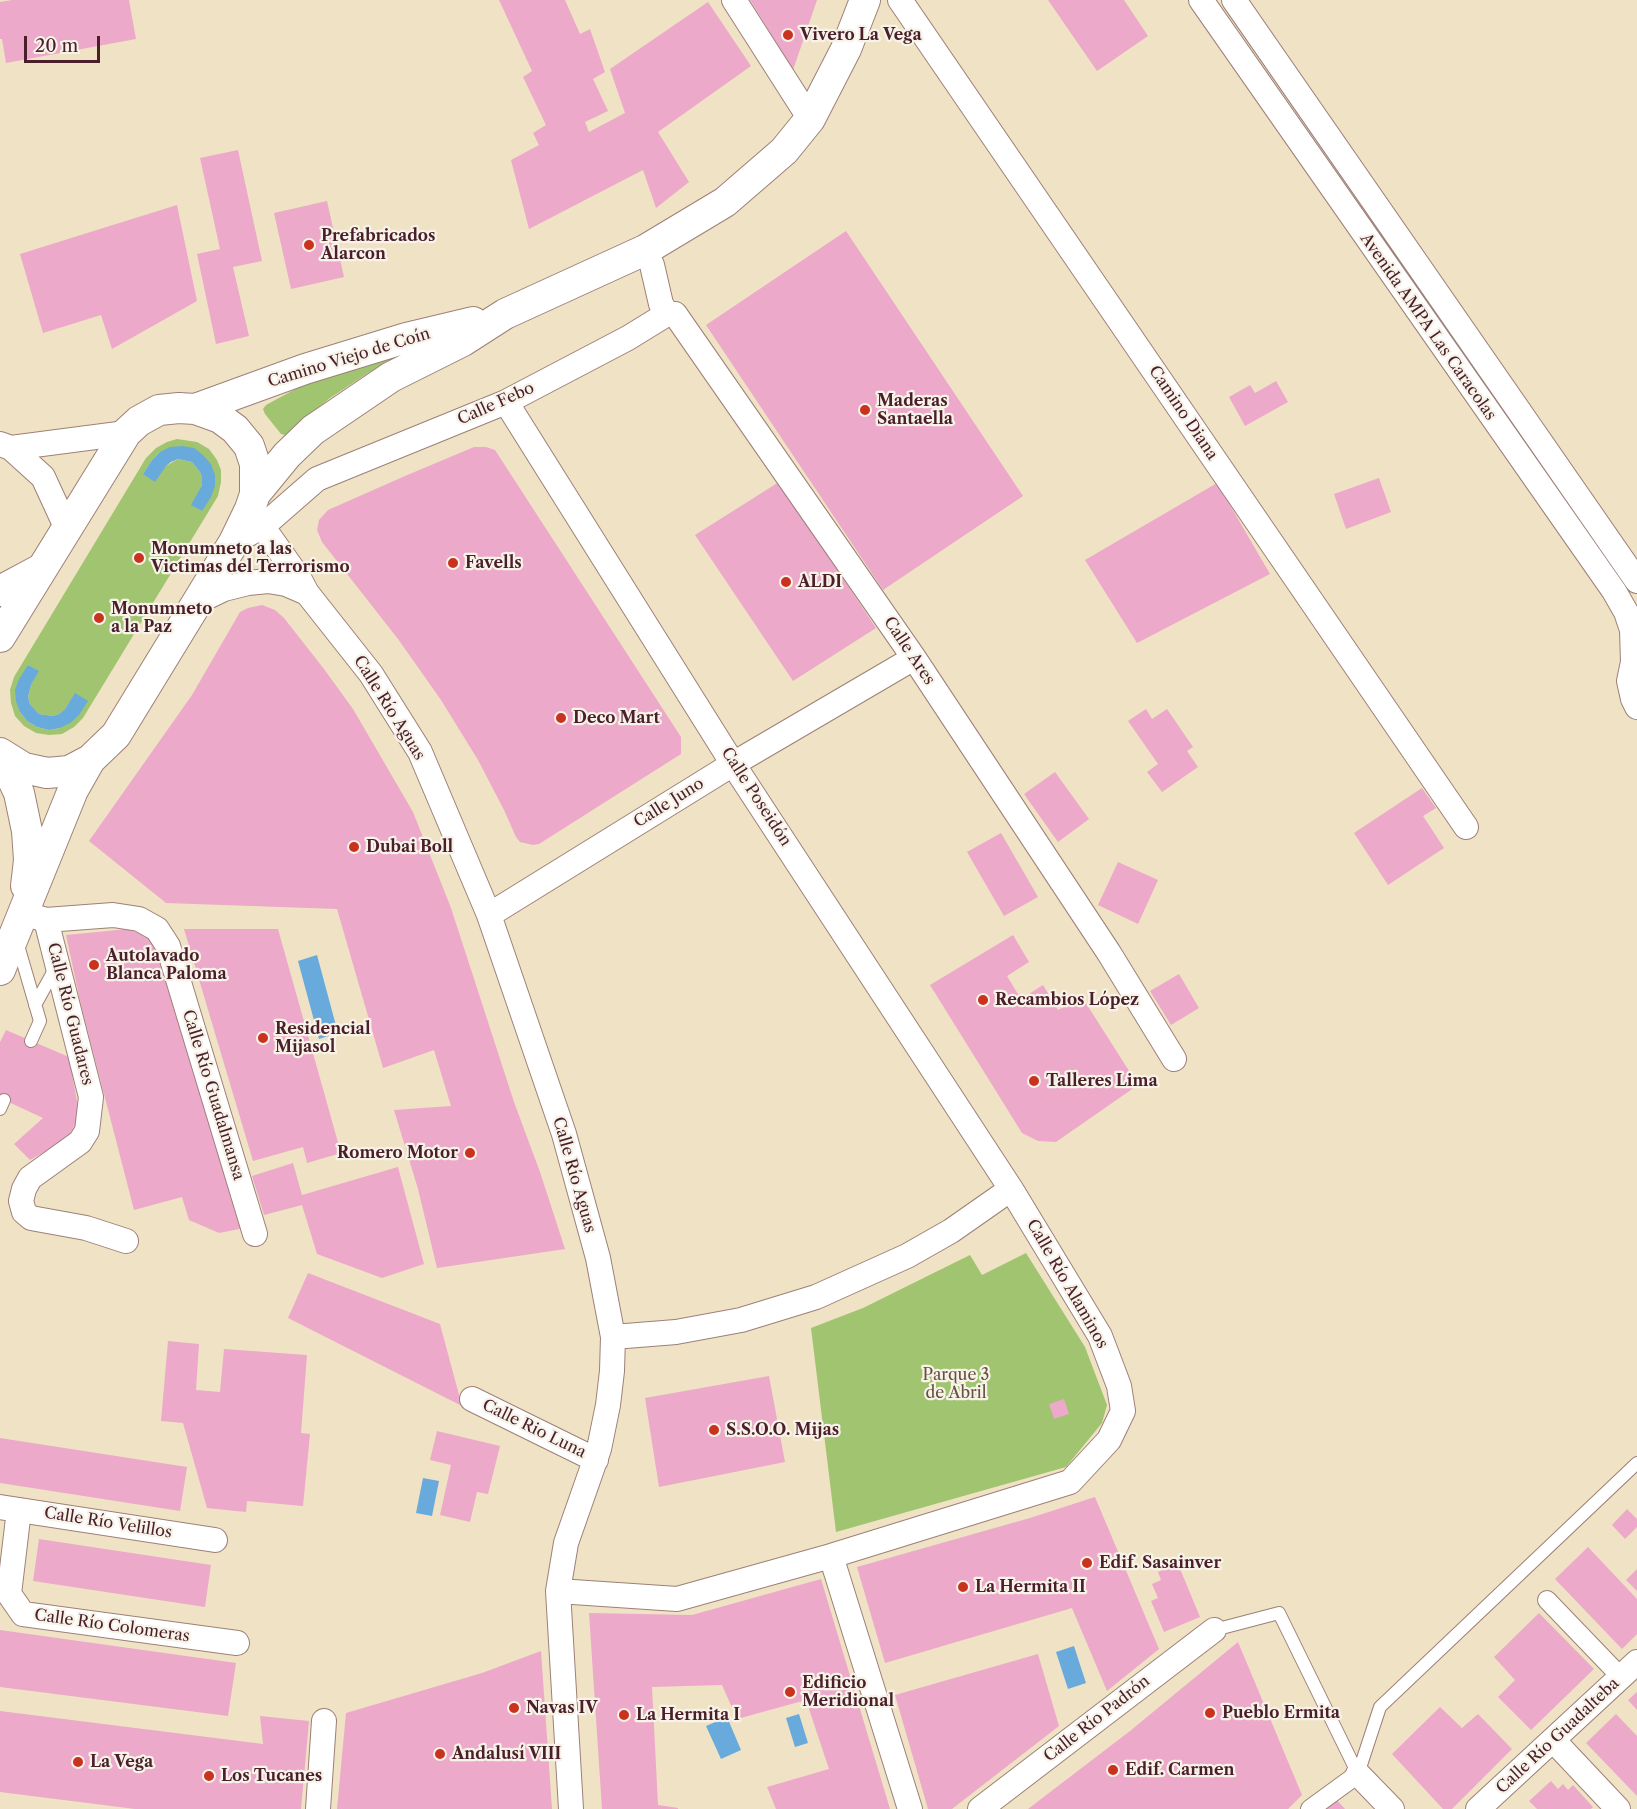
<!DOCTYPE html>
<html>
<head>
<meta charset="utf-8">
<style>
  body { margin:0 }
  #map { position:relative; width:1637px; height:1809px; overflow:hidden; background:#f0e2c4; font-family:"Libre Caslon Text",serif }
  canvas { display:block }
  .scale { position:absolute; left:24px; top:36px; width:76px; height:27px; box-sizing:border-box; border:3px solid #4a1f2b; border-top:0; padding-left:8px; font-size:18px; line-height:21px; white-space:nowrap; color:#4a1f2b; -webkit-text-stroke:4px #f7f3e8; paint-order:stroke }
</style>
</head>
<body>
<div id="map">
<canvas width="1637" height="1809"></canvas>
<div class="scale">20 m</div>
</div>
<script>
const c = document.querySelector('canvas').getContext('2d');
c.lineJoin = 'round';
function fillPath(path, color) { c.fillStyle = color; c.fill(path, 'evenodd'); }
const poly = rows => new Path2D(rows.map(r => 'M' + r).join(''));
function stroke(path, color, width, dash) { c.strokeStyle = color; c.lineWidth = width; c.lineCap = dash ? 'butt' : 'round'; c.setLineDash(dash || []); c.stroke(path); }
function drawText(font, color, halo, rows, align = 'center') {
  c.font = font + ' "Libre Caslon Text",serif'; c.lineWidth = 4.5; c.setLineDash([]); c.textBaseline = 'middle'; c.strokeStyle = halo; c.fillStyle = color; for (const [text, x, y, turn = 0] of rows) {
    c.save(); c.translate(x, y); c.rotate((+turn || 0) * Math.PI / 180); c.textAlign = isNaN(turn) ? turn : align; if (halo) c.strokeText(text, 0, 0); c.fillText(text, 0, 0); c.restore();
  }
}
fillPath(poly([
  [406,351,368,373,330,398,285,435,281,434,265,414,263,409,266,405,312,380],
  [177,439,197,442,209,449,217,460,221,470,221,482,218,496,83,718,74,727,62,734,49,735,36,733,24,726,15,716,11,703,10,690,14,677,146,458,156,448,167,442],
  [160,452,211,464,202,511,192,505,202,485,202,478,200,472,192,462,178,459,166,466,143,474,152,460],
  [28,665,38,671,31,685,28,697,30,704,39,714,53,716,59,714,65,709,75,694,60,728,49,730,37,727,27,721,20,712],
  [1026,1253,1085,1347,1107,1405,1102,1423,1066,1467,836,1532,811,1328,863,1308,970,1255,982,1275]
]), '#a0c46f');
fillPath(poly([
  [182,446,194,448,203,455,211,464,215,475,215,486,211,497,202,511,191,505,202,485,202,478,200,472,192,462,178,459,171,462,166,466,155,482,143,474,152,460,160,452,170,447],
  [28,665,39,671,31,685,28,697,30,704,39,714,53,716,59,714,65,709,75,693,88,701,79,715,70,723,60,728,49,730,37,727,27,721,20,712,16,701,15,690,19,679],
  [317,955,338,1033,319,1039,298,961],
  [423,1478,439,1481,432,1516,416,1513],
  [1074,1646,1086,1683,1068,1689,1056,1652],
  [799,1714,808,1743,795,1747,786,1718],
  [727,1717,741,1750,721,1759,706,1726]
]), '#68aadc');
fillPath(poly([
  [12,0,129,0,136,39,6,63,2,39,0,39,0,2],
  [499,0,565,0,580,34,590,29,605,72,593,79,608,111,585,122,589,132,625,113,610,69,708,2,751,66,658,132,689,182,656,208,643,170,529,229,511,160,539,145,533,133,546,125,523,77,532,71],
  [750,0,817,0,793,70],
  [1048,0,1124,0,1148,36,1097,71],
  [238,150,262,261,233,267,249,336,216,344,197,254,220,249,200,158],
  [327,201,344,277,291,289,274,213],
  [177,205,197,301,112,349,101,315,43,333,20,254],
  [846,231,1023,496,883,590,706,325],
  [1276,381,1288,402,1245,426,1229,397,1250,385,1255,393],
  [474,447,486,447,495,450,681,737,681,754,539,844,533,845,520,842,516,837,504,810,478,760,441,700,398,639,322,542,317,530,319,520,328,510,405,476],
  [1379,478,1391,512,1346,529,1334,494],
  [779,482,876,628,793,681,695,535],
  [1217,483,1270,574,1137,643,1085,560],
  [262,605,275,610,284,618,324,669,353,709,413,812,451,908,514,1102,540,1172,565,1249,437,1268,418,1189,394,1110,451,1106,434,1050,383,1068,337,909,166,903,89,841,192,695,240,612,248,608],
  [1146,709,1152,719,1167,709,1193,747,1187,751,1198,767,1162,792,1147,772,1158,764,1128,721],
  [1055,772,1089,819,1058,842,1024,794],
  [1422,788,1436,808,1423,816,1444,848,1388,885,1354,833],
  [1001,833,1038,897,1004,916,967,852],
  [1118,862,1158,880,1138,924,1098,905],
  [128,929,146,936,158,949,244,1228,219,1233,189,1220,182,1197,134,1210,81,1005,66,935],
  [184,929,278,929,341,1153,307,1163,303,1147,253,1161],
  [1013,935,1029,962,1007,976,1021,999,1043,985,1058,1010,1082,997,1138,1085,1056,1142,1038,1141,1022,1133,930,985],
  [1179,974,1199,1008,1171,1025,1150,991],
  [6,1030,69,1057,78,1107,76,1123,67,1139,30,1160,14,1144,43,1118,0,1098,0,1042],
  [293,1163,302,1195,398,1167,424,1264,382,1278,317,1254,302,1205,264,1215,252,1176],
  [308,1273,440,1324,462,1406,288,1318],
  [168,1341,199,1344,196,1390,220,1392,224,1349,307,1355,301,1433,310,1434,303,1506,247,1501,246,1512,207,1508,183,1423,161,1421],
  [769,1376,785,1462,659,1487,645,1398],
  [1064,1399,1069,1414,1054,1419,1049,1404],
  [437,1431,500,1446,488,1494,477,1492,470,1522,440,1515,451,1465,430,1460],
  [0,1438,187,1467,180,1511,0,1483],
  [1095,1497,1159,1649,1107,1691,1072,1608,885,1663,857,1567,1030,1518],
  [1627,1509,1637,1519,1637,1527,1625,1539,1612,1525],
  [39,1539,211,1565,205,1607,33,1581],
  [1588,1547,1637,1599,1637,1634,1622,1649,1555,1579],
  [1178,1564,1200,1617,1164,1632,1151,1601,1158,1598,1152,1584,1161,1580,1158,1572],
  [1637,1569,1637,1591,1626,1580],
  [821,1579,890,1809,776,1809,767,1787,829,1769,806,1700,737,1719,722,1685,652,1687,658,1805,678,1808,678,1809,602,1809,589,1613,692,1615],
  [1539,1613,1594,1669,1531,1730,1498,1697,1515,1680,1494,1657],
  [0,1630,236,1663,228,1716,0,1687],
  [1238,1642,1302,1795,1288,1809,1028,1809,1130,1731],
  [541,1651,552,1809,337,1809,346,1713,482,1673],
  [1038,1654,1059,1726,952,1809,928,1809,895,1695],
  [1637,1692,1637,1710,1628,1700],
  [1440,1707,1462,1728,1478,1714,1512,1749,1452,1809,1443,1809,1392,1754],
  [0,1711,263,1744,260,1716,309,1721,301,1809,135,1809,0,1792],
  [1616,1714,1637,1736,1637,1796,1586,1743],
  [1551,1781,1558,1789,1563,1784,1568,1790,1573,1785,1593,1807,1591,1809,1537,1809,1529,1801],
  [1335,1798,1345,1809,1324,1809]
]), '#eca9ca');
const service = poly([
  [17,942,40,1021,31,1041],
  [35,1005,56,967],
  [0,1109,4,1100],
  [1214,1630,1279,1613,1358,1774],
  [1358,1774,1380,1707,1637,1463]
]);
const pedestrian = poly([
  [1547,1600,1621,1677],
  [1310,1809,1358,1774]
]);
const minor = poly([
  [734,0,810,119],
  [900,0,1466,827],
  [1201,0,1614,591,1626,612,1632,630,1633,662],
  [1234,0,1637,581],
  [645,250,652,265,661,304,667,314],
  [667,314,675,314,914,658,1109,953,1174,1059],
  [506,402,733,764,1011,1189,1100,1336,1119,1386,1123,1411,1109,1440,1070,1482,831,1556,677,1599,558,1591],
  [0,444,11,448,126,433],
  [11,448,43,477,67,529],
  [250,509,299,578,307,593,371,674,420,752,489,915,564,1134,598,1258,613,1337,612,1371,608,1405,599,1449,566,1543,558,1591,571,1809],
  [247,535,262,527,317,479,506,402,628,338,667,314],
  [197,602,224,589,248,583,268,581,286,584,307,593],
  [1637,654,1633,662,1629,681,1633,699,1637,707],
  [23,913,46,920,91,1097,87,1131,80,1142,30,1178,24,1189,21,1201,24,1212,31,1218,86,1228,126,1241],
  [489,915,733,764,914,658],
  [46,920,113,915,139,919,157,929,168,946,255,1234],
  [613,1337,676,1332,741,1320,816,1297,907,1256,951,1231,1011,1189],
  [472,1399,596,1460],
  [0,1507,215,1540],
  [19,1510,9,1594,23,1614,237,1643],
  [831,1556,910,1809],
  [1553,1740,1618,1809],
  [1358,1774,1392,1809],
  [318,1809,324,1721],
  [980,1809,1214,1630],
  [1478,1809,1637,1662]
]);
const tertiary = poly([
  [195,409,305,369,406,338,473,322],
  [255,494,287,455,313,430,391,377,463,341,505,314,645,250,725,202,784,151,810,119,846,49,865,0],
  [0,591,41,569],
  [0,637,126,433,139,421,159,410,179,408,195,409,220,418,235,429,249,446,255,464,255,494,250,509,234,542,116,735,90,760,69,771,47,773,24,768,0,753],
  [1,754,19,793,27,831,29,860,26,886],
  [0,970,73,790,90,760]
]);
stroke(service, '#9d8078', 14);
stroke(pedestrian, '#9d8078', 20);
stroke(minor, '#9d8078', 26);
stroke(tertiary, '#9d8078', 32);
stroke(service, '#fff', 12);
stroke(pedestrian, '#fff', 18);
stroke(minor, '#fff', 24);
stroke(tertiary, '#fff', 30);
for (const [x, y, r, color] of [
  [788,35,6,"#c8321e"],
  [309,245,6,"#c8321e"],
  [865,410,6,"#c8321e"],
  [139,558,6,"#c8321e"],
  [453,563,6,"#c8321e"],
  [786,582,6,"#c8321e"],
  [99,618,6,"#c8321e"],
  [561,718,6,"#c8321e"],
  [354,847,6,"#c8321e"],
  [94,965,6,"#c8321e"],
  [983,1000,6,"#c8321e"],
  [263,1038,6,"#c8321e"],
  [1034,1081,6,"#c8321e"],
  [470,1153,6,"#c8321e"],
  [714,1430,6,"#c8321e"],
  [1087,1563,6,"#c8321e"],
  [963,1587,6,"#c8321e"],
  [790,1692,6,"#c8321e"],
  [514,1708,6,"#c8321e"],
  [1210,1713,6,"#c8321e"],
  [624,1715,6,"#c8321e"],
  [440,1754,6,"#c8321e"],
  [78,1762,6,"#c8321e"],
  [1113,1770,6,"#c8321e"],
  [209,1776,6,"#c8321e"]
]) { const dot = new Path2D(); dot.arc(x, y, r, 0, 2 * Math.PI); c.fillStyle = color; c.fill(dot); stroke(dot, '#f7f3e8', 2); }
drawText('bold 16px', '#4a1f2b', '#f7f3e8', [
  ["Vivero La Vega",800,35],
  ["Prefabricados",321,236],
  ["Alarcon",321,254],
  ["Maderas",877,401],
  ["Santaella",877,419],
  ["Monumneto a las",151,549],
  ["Victimas del Terrorismo",151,567],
  ["Favells",465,563],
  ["ALDI",798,582],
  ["Monumneto",111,609],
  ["a la Paz",111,627],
  ["Deco Mart",573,718],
  ["Dubai Boll",366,847],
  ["Autolavado",106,956],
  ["Blanca Paloma",106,974],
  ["Recambios López",995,1000],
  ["Residencial",275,1029],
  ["Mijasol",275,1047],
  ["Talleres Lima",1046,1081],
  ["Romero Motor",458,1153,"right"],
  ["S.S.O.O. Mijas",726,1430],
  ["Edif. Sasainver",1099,1563],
  ["La Hermita II",975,1587],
  ["Edificio",802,1683],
  ["Meridional",802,1701],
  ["Navas IV",526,1708],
  ["Pueblo Ermita",1222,1713],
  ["La Hermita I",636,1715],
  ["Andalusí VIII",452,1754],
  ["La Vega",90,1762],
  ["Edif. Carmen",1125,1770],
  ["Los Tucanes",221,1776]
], 'left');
drawText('16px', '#4a1f2b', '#f7f3e8', [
  ["Avenida AMPA Las Caracolas",1428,327,55],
  ["Camino Viejo de Coín",349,358,-17],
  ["Calle Febo",496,404,-24],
  ["Camino Diana",1183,413,56],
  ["Calle Ares",909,651,56],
  ["Calle Río Aguas",389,708,58],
  ["Calle Poseidón",756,797,57],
  ["Calle Juno",669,803,-32],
  ["Calle Río Guadares",70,1014,76],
  ["Calle Río Guadalmansa",213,1095,73],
  ["Calle Río Aguas",574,1175,74],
  ["Calle Río Alaminos",1067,1284,60],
  ["Calle Rio Luna",534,1429,26],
  ["Calle Río Velillos",108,1523,9],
  ["Calle Río Colomeras",112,1626,8],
  ["Calle Río Padrón",1097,1719,-38],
  ["Calle Río Guadalteba",1558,1736,-43]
]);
drawText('16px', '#64513f', '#f7f3e8', [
  ["Parque 3",956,1375],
  ["de Abril",956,1393]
]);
</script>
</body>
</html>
